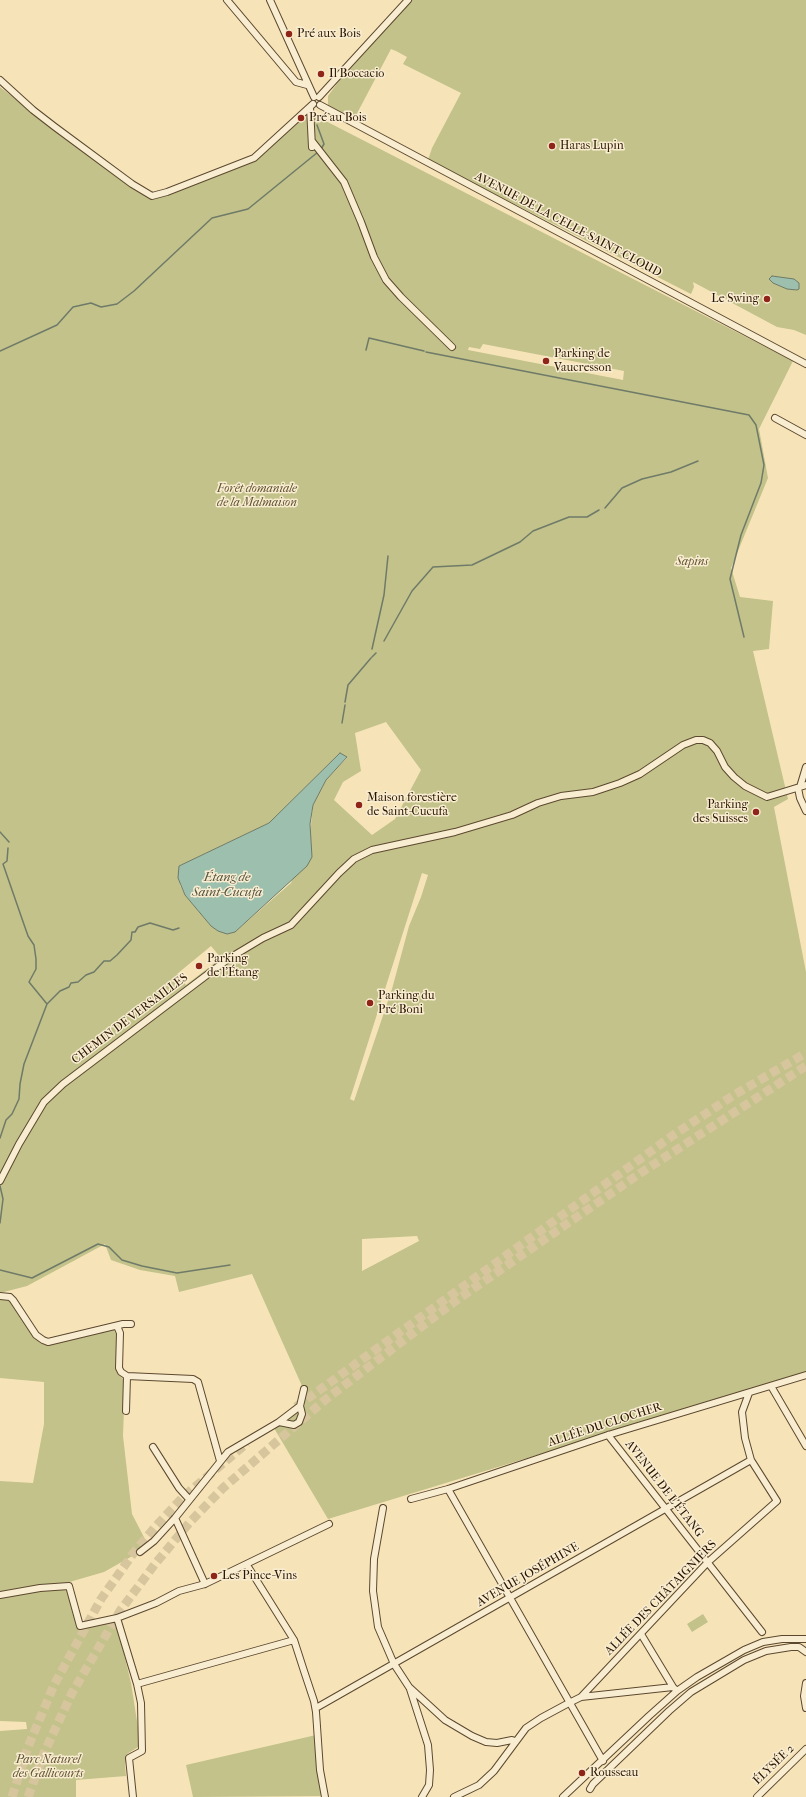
<!DOCTYPE html>
<html>
<head>
<meta charset="utf-8">
<style>
  body { margin:0 }
  canvas { display:block; background:#f6e4b8 }
</style>
</head>
<body>
<canvas width="806" height="1797"></canvas>
<script>
const c = document.querySelector('canvas').getContext('2d');
c.lineJoin = 'round';
function fillPath(path, color) { c.fillStyle = color; c.fill(path, 'evenodd'); }
const poly = rows => new Path2D(rows.map(r => 'M' + r).join(''));
function stroke(path, color, width, dash) { c.strokeStyle = color; c.lineWidth = width; c.lineCap = dash ? 'butt' : 'round'; c.setLineDash(dash || []); c.stroke(path); }
function drawText(font, color, halo, rows, align = 'center') {
  c.font = font + ' "IM FELL French Canon",serif'; c.lineWidth = 3; c.setLineDash([]); c.textBaseline = 'middle'; c.strokeStyle = halo; c.fillStyle = color; for (const [text, x, y, turn = 0] of rows) {
    c.save(); c.translate(x, y); c.rotate((+turn || 0) * Math.PI / 180); c.textAlign = isNaN(turn) ? turn : align; if (halo) c.strokeText(text, 0, 0); c.fillText(text, 0, 0); c.restore();
  }
}
fillPath(poly([
  [412,0,806,0,806,335,794,330,777,327,693,282,694,287,691,294,428,160,432,148,461,93,403,64,407,57,396,51,391,49,353,121,328,108,328,96,339,81],
  [0,87,64,137,152,196,254,158,295,124,312,114,793,361,759,429,768,478,731,568,740,597,773,601,769,649,753,651,788,799,774,807,806,972,806,1375,773,1383,328,1519,271,1423,300,1403,302,1386,252,1274,179,1292,175,1276,140,1270,111,1260,105,1244,27,1286,0,1293],
  [483,344,624,371,623,380,468,350,469,347,480,349],
  [386,722,421,770,395,819,372,835,334,800,343,782,361,771,355,733],
  [340,753,347,758,326,780,313,805,310,835,291,883,235,932,211,926,185,895,180,885,179,866,269,823],
  [422,873,428,875,421,897,409,926,392,989,354,1101,350,1099],
  [211,946,221,958,186,985,177,974],
  [417,1236,419,1241,362,1271,362,1239],
  [9,1297,40,1343,45,1345,113,1329,118,1336,117,1373,125,1381,123,1436,132,1514,148,1545,136,1554,104,1572,66,1583,78,1629,116,1621,131,1683,139,1734,138,1747,127,1754,125,1765,126,1776,76,1780,76,1797,0,1797,0,1731,27,1729,26,1722,0,1721,0,1481,33,1483,44,1424,44,1382,0,1378,0,1298],
  [703,1614,708,1622,692,1632,687,1624],
  [316,1735,321,1796,193,1797,186,1765]
]), '#c2c28a');
const water = poly([
  [772,276,794,279,799,283,799,289,797,290,787,289,773,283,769,279,772,276],
  [340,753,347,757,326,780,313,805,310,824,312,857,307,866,235,932,227,934,218,931,211,926,185,895,178,878,179,866,269,823,340,753]
]);
fillPath(water, '#9dbfad');
stroke(water, '#6f7b68', 1);
stroke(poly([
  [317,125,324,144,321,149],
  [366,350,369,338,424,351],
  [0,351,57,325,73,307,91,303,101,307,117,304,134,291,212,218,248,209,318,152],
  [426,352,749,415,756,425,764,465,761,483,741,535,730,579,744,637],
  [605,508,622,488,642,479,671,472,698,461],
  [384,641,412,591,433,567,472,565,520,542,533,531,569,517,587,517,599,510],
  [372,649,384,595,388,556],
  [372,657,376,653],
  [345,702,348,685,371,658],
  [342,723,345,705],
  [0,832,9,842],
  [8,848,7,861,3,864,28,936,34,945,36,959,36,969,29,982,47,1004],
  [0,1138,6,1120,12,1114,19,1099,20,1084,24,1064,47,1004,60,991,69,987,71,983,78,982,86,975,94,972,104,961,110,961,117,955,131,940,132,932,135,932,138,927,150,923,173,930,179,928],
  [0,1223,3,1199,0,1186],
  [0,1270,32,1278,98,1244,109,1247,122,1260,142,1266,177,1273,230,1265]
]), '#6f7b68', 1.5);
stroke(poly([
  [296,1407,672,1136,734,1095,806,1053],
  [12,1797,28,1747,54,1685,101,1599,135,1551,156,1526,183,1497,247,1443],
  [28,1797,44,1753,72,1693,120,1611,155,1564,190,1522,223,1488,325,1400,454,1302,639,1174,806,1066]
]), '#d7c59d', 9, [9, 4.5]);
const minor = poly([
  [227,0,296,82,307,85],
  [270,0,314,97],
  [0,80,33,110,55,127,132,184,152,196,167,192,254,158,313,104],
  [319,97,408,0],
  [320,105,806,364],
  [310,107,312,147],
  [312,141,344,182,361,222,374,257,386,280,401,297,452,347],
  [775,418,806,435],
  [800,787,806,767],
  [798,788,800,798,806,811],
  [0,1181,19,1144,44,1102,63,1084,228,959,263,938,291,925,339,873,354,859,372,850,455,832,512,815,538,803,561,796,593,792,620,783,640,774,683,745,696,740,703,740,710,743,717,751,725,767,734,777,745,786,767,797,806,785],
  [0,1296,10,1297,13,1300,36,1335,43,1340,48,1342,123,1324,131,1324],
  [117,1326,120,1333,119,1368,121,1372,127,1376,193,1379,198,1382,220,1461],
  [771,1386,806,1446],
  [300,1406,302,1414,299,1422,294,1425,279,1422,300,1406,304,1389],
  [126,1411,127,1376],
  [608,1435,762,1632],
  [153,1447,179,1488,189,1499],
  [448,1489,603,1761],
  [411,1499,448,1489,608,1435,806,1375],
  [383,1508,374,1559,373,1591,378,1627,394,1664,409,1687,445,1720,472,1736,486,1742,497,1743,512,1740,515,1741],
  [175,1518,205,1584],
  [140,1552,154,1541,175,1518,228,1452,279,1422],
  [247,1565,294,1640,304,1671,314,1701,316,1712,320,1770,325,1797],
  [0,1595,40,1588,69,1586,80,1626,117,1618,156,1603,179,1591,205,1584,329,1524],
  [117,1618,137,1684,141,1703,142,1751,129,1758,133,1797],
  [641,1634,673,1687],
  [806,1683,804,1696,806,1708],
  [137,1684,294,1640],
  [410,1689,428,1745,430,1770,429,1785,422,1797],
  [581,1697,708,1562,777,1501,751,1460,745,1438,742,1412,749,1393],
  [316,1708,751,1460],
  [590,1789,593,1784,669,1711,691,1692,744,1660,766,1651,791,1647,799,1647,806,1652],
  [454,1797,479,1785,494,1771,526,1728,541,1718,567,1704,581,1697,673,1687,677,1691],
  [563,1797,649,1716,677,1691,697,1677,744,1650,763,1642,782,1639,806,1639],
  [757,1797,806,1749]
]);
stroke(minor, '#5c482f', 8);
stroke(minor, '#f9edd1', 6);
for (const [x, y, r, color] of [
  [289,34,4,"#8f2418"],
  [321,74,4,"#8f2418"],
  [301,118,4,"#8f2418"],
  [552,146,4,"#8f2418"],
  [767,299,4,"#8f2418"],
  [546,361,4,"#8f2418"],
  [359,805,4,"#8f2418"],
  [756,812,4,"#8f2418"],
  [199,966,4,"#8f2418"],
  [370,1003,4,"#8f2418"],
  [214,1576,4,"#8f2418"],
  [582,1773,4,"#8f2418"]
]) { const dot = new Path2D(); dot.arc(x, y, r, 0, 2 * Math.PI); c.fillStyle = color; c.fill(dot); stroke(dot, '#f9edd1', 1.5); }
drawText('12px', '#291401', '#f9edd1', [
  ["Pré aux Bois",297,34],
  ["Il Boccacio",329,74],
  ["Pré au Bois",309,118],
  ["Haras Lupin",560,146],
  ["Le Swing",759,299,"right"],
  ["Parking de",554,354],
  ["Vaucresson",554,368],
  ["Maison forestière",367,798],
  ["de Saint-Cucufa",367,812],
  ["Parking",748,805,"right"],
  ["des Suisses",748,819,"right"],
  ["Parking",207,959],
  ["de l'Étang",207,973],
  ["Parking du",378,996],
  ["Pré Boni",378,1010],
  ["Les Pince-Vins",222,1576],
  ["Rousseau",590,1773]
], 'left');
drawText('12px', '#291401', '#f9edd1', [
  ["AVENUE DE LA CELLE-SAINT-CLOUD",568,225,28],
  ["CHEMIN DE VERSAILLES",130,1019,-37],
  ["ALLÉE DU CLOCHER",605,1425,-18],
  ["AVENUE DE L'ÉTANG",664,1489,52],
  ["AVENUE JOSÉPHINE",528,1575,-30],
  ["ALLÉE DES CHÂTAIGNIERS",661,1598,-46],
  ["ÉLYSÉE 2",774,1765,-44]
]);
drawText('italic 12px', '#5f5131', '#f9edd1', [
  ["Forêt domaniale",257,489],
  ["de la Malmaison",257,503],
  ["Sapins",692,562],
  ["Parc Naturel",48,1760],
  ["des Gallicourts",48,1774]
]);
drawText('italic 13px', '#52503d', '#f9edd1', [
  ["Étang de",227,878],
  ["Saint-Cucufa",227,893]
]);
</script>
</body>
</html>
